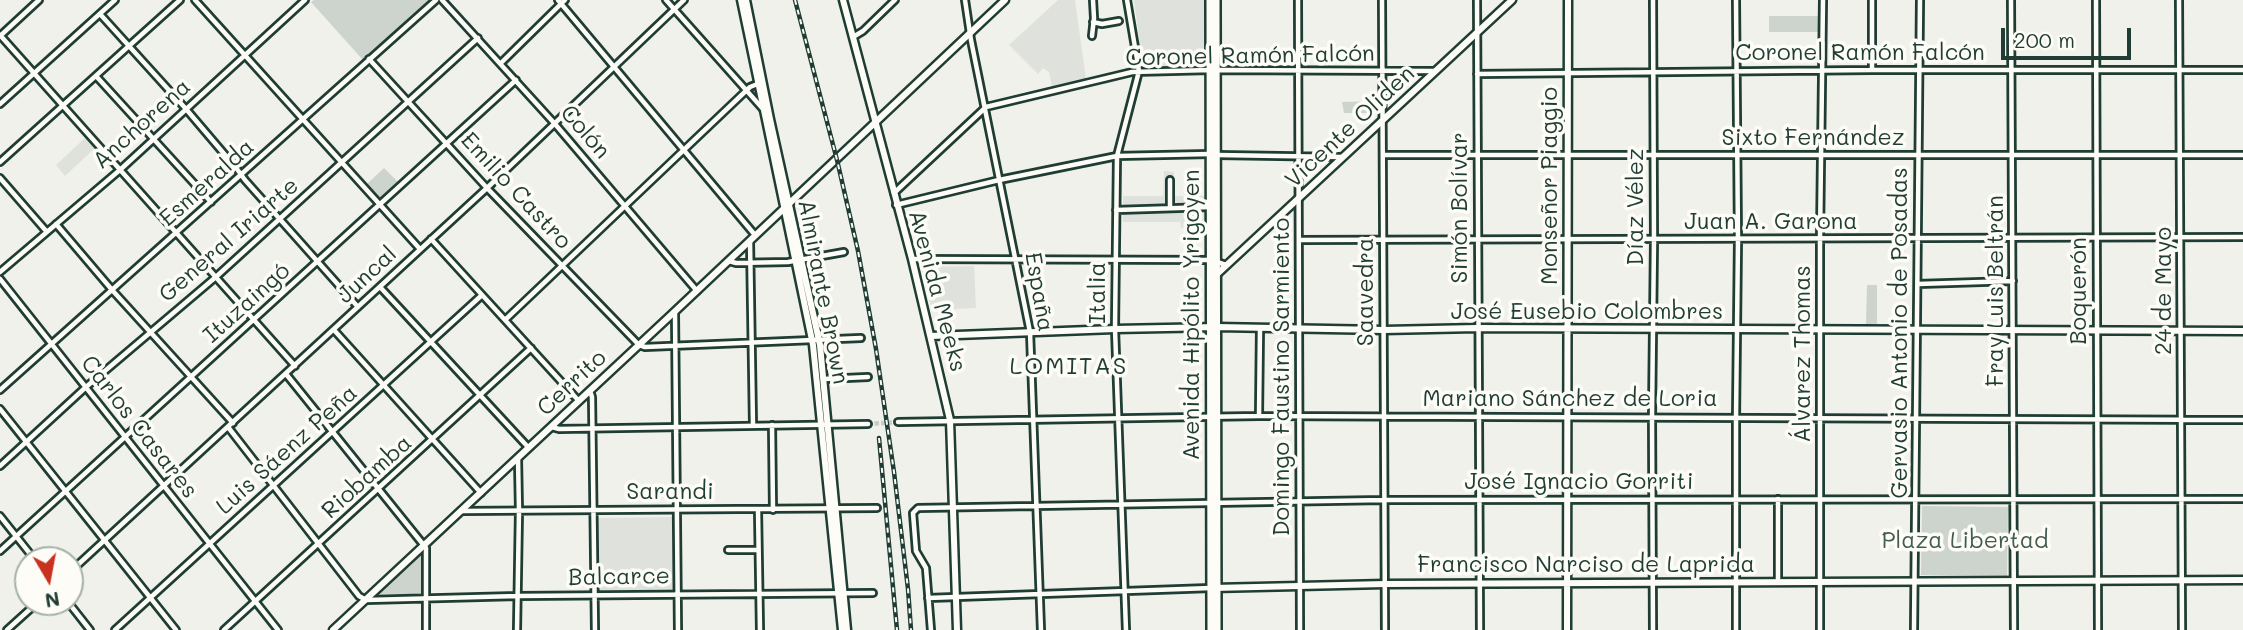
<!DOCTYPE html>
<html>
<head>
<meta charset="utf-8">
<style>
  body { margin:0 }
  #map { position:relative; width:2243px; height:630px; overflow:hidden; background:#f0f1eb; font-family:Mali,sans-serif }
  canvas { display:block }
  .north { position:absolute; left:14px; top:546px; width:70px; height:70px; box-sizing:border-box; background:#fdfcf7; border:2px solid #a4b0a9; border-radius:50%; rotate:170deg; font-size:19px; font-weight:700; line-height:28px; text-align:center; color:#1f3d34 }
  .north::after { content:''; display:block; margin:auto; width:24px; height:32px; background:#c8321e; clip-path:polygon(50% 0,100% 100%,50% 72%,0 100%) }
  .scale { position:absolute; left:2001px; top:28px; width:130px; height:32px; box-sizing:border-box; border:4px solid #1f3d34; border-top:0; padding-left:9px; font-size:21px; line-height:24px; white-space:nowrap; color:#1f3d34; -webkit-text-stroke:5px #fdfcf7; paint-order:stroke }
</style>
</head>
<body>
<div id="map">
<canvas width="2243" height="630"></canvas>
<div class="north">N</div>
<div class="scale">200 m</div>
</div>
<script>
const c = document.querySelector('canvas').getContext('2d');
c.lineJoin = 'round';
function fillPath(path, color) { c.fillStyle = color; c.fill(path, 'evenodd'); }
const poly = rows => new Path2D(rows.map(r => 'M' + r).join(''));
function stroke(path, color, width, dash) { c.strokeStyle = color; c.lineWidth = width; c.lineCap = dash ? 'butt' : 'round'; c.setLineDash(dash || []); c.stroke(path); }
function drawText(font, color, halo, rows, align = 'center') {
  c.font = font + ' Mali,sans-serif'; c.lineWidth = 7; c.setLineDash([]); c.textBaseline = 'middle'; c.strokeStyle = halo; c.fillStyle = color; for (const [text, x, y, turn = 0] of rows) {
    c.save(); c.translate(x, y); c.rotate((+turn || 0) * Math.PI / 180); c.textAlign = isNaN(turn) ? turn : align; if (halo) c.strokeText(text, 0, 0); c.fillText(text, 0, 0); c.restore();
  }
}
fillPath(poly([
  [1058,0,1075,0,1086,79,1052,87,1049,72,1043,68,1038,74,1009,45],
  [1134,0,1206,0,1206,66,1143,67],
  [86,137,95,148,65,176,56,165],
  [1164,171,1174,172,1175,196,1206,196,1206,228,1181,228,1180,222,1123,222,1123,196,1163,196],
  [974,266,976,308,932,310,921,267],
  [675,517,676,590,598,591,598,518]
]), '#dfe2dc');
fillPath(poly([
  [314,0,430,0,363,60,311,2],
  [1769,16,1818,16,1818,32,1769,32],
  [1378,101,1378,113,1344,113,1342,102],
  [384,168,400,184,381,201,366,185],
  [1867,285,1877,285,1877,324,1866,324],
  [1922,506,2008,507,2007,576,1921,575],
  [421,553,424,553,424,594,379,594,379,591]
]), '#cdd3cd');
stroke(poly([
  [868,424,898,422]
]), '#c6cdc6', 4.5, [4.5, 2]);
const street = poly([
  [195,0,420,249],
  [442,0,555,124,697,291],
  [558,0,755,235],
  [666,0,763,109],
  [965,0,971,40,1030,332,1041,630],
  [1298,0,1300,630],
  [1382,0,1385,630],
  [1477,0,1480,630],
  [1653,0,1654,241,1652,417,1653,630],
  [2011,0,2014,630],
  [2096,0,2098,630],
  [2179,0,2182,630],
  [100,14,186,109,237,169,245,180,358,307],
  [1093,22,1102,24,1119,21],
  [0,35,295,366],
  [0,36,39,0],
  [1092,36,1094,18,1093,0],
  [853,37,863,31,895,0],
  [369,59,487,188,639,345,645,347,861,338],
  [501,63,565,0],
  [1872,70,1872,0],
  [1477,74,1872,70,2243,70],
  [96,76,211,202],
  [0,104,115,0],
  [1217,155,1342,157],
  [1383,155,2243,155],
  [0,162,180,0],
  [0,178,47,232],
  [1170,180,1170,208],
  [894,193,986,107,1132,72,1210,70,1435,71],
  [896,205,999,180,1117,156,1210,154],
  [1116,210,1210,207],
  [56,224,113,291,233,423],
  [431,239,578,400],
  [1299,240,2243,237],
  [750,241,753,425],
  [912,259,1211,260,1226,265],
  [729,261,736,263,788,262,844,252],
  [0,272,121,169,305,0],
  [0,279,278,630],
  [1918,284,2013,281],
  [380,287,528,447],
  [675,313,678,630],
  [505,320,750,87,760,83],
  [334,330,481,493],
  [286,374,426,548,426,630],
  [824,379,868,377],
  [0,390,436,0],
  [590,391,592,397,595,630],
  [0,409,176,630],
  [1259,416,1260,328],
  [898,422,1259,416,2243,420],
  [772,425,773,510],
  [228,427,359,596,366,600,518,596,873,593],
  [552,427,559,429,868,424],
  [0,466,86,387,217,276,478,38],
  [758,510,760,630],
  [462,511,877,508],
  [0,516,35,560],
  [728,550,758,550],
  [0,551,516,80],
  [70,572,487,188,684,0],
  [1778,582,1778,499],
  [928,598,1211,588],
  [68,602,90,630],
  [7,630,38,602],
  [115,630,482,295],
  [224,630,531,348],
  [517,630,519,511,518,458],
  [931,630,926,568,916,551,913,513,918,508,1384,500,2243,499],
  [1126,630,1115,329,1117,156,1139,71,1127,0],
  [1736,630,1736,418,1738,240,1736,0],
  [1820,630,1820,239,1823,0],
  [1914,630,1920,0]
]);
const secondary = poly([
  [741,0,813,345,842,630],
  [746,0,770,119,820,345,847,630],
  [843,0,912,259,950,420,957,630],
  [1216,275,1512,0],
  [931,336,1115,329,1217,327,1384,330,1477,328,2243,331],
  [1213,588,1385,584,2243,580],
  [333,630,670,316,1005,0],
  [1567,630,1568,0]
]);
const primary = poly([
  [1210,0,1211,630],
  [1216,0,1217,630]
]);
stroke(street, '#1f3d34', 10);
stroke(secondary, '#1f3d34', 11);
stroke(primary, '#1f3d34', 12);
stroke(street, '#fdfcf7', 4.5);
stroke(secondary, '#fdfcf7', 6);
stroke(primary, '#fdfcf7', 7);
const rail = poly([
  [795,0,837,160,858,251,876,349,894,472,908,589,911,630],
  [879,438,897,630]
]);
stroke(rail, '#1f3d34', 4.5);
stroke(rail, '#fdfcf7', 2, [5]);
drawText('23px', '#1f3d34', '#fdfcf7', [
  ["Coronel Ramón Falcón",1860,53],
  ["Coronel Ramón Falcón",1250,56,-1],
  ["Anchorena",142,124,-42],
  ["Vicente Oliden",1350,127,-43],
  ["Colón",585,132,49],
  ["Sixto Fernández",1813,138],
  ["Esmeralda",207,183,-42],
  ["Monseñor Piaggio",1550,186,-90],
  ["Emilio Castro",516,191,47],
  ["Díaz Vélez",1636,207,-90],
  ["Simón Bolívar",1460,208,-90],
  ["Juan A. Garona",1771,222],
  ["General Iriarte",229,240,-41],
  ["Juncal",367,275,-43],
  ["Avenida Meeks",937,291,75],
  ["Fray Luis Beltrán",1996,291,-90],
  ["Boquerón",2079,291,-90],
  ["24 de Mayo",2164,291,-90],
  ["Almirante Brown",823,292,79],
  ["España",1039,292,80],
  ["Saavedra",1366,292,-90],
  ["Italia",1098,293,-90],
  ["Ituzaingó",247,303,-42],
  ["José Eusebio Colombres",1587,312],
  ["Avenida Hipólito Yrigoyen",1192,315,-90],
  ["Gervasio Antonio de Posadas",1900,333,-90],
  ["Álvarez Thomas",1803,354,-90],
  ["Domingo Faustino Sarmiento",1282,377,-90],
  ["Cerrito",572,383,-43],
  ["Mariano Sánchez de Loria",1570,399],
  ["Carlos Casares",139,427,52],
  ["Luis Sáenz Peña",287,450,-42],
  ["Riobamba",367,477,-42],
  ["José Ignacio Gorriti",1579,482],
  ["Sarandi",670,492],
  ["Francisco Narciso de Laprida",1586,565],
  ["Balcarce",619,577,-1]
]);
drawText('23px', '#425b53', '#fdfcf7', [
  ["Plaza Libertad",1965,541]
]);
c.letterSpacing = '2px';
drawText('24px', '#1f3d34', '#fdfcf7', [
  ["LOMITAS",1069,367]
]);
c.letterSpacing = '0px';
</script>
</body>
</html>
